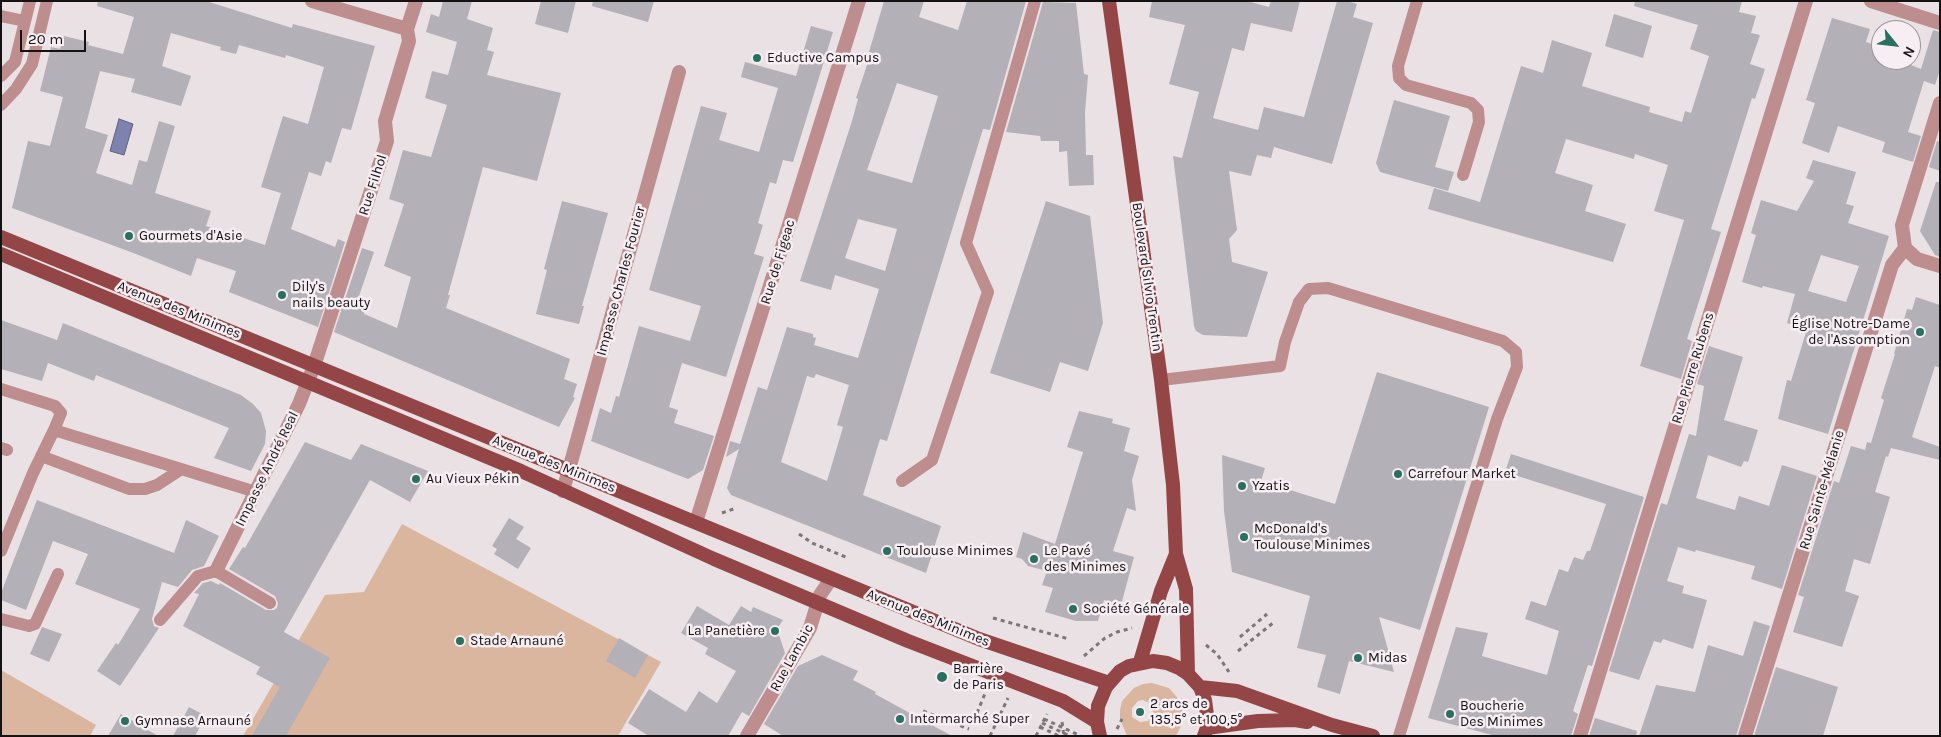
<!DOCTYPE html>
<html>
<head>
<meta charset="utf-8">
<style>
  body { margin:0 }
  #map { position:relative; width:1941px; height:737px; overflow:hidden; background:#e9e1e4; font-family:Karla,sans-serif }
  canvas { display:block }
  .frame { position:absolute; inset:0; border:2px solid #151214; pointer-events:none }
  .north { position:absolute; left:1871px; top:20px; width:50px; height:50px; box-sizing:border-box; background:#f6eef2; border:1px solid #9c9699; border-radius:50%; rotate:119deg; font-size:14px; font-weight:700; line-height:20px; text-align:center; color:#151214 }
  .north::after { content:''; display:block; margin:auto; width:18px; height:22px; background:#2a6f62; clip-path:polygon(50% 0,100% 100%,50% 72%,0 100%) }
  .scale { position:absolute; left:20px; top:30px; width:66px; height:22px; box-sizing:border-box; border:2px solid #151214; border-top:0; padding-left:6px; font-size:15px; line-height:18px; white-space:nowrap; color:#151214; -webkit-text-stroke:4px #f6eef2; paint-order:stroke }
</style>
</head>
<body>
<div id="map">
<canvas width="1941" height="737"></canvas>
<div class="frame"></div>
<div class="north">N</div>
<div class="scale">20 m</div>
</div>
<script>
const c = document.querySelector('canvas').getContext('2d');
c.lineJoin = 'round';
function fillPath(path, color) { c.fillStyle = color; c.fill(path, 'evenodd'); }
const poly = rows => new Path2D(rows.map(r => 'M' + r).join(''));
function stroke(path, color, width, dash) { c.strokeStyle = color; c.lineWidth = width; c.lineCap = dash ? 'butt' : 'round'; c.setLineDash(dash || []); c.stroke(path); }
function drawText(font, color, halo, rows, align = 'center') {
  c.font = font + ' Karla,sans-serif'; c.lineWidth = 5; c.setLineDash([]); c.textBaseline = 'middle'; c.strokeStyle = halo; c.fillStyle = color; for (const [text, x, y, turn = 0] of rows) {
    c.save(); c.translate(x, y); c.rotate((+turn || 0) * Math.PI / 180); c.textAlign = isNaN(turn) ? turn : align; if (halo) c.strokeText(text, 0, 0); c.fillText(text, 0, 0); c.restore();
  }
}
fillPath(poly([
  [402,524,661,662,618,736,243,736,325,595,364,592],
  [1,670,96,725,90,736,1,736],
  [1152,683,1169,688,1181,702,1183,719,1180,728,1176,736,1127,736,1120,719,1120,710,1122,701,1134,688,1143,684],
  [1143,700,1151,704,1153,713,1148,721,1140,722,1132,717,1132,708,1138,701]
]), '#dab69e');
const water = poly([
  [119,119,133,124,124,155,110,151,119,119]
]);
fillPath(water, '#7e82ae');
stroke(water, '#5e6080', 1);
fillPath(poly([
  [98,1,206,1,292,28,293,24,375,46,351,130,342,128,331,163,326,161,321,176,309,172,291,229,335,247,338,239,345,242,318,327,229,292,236,271,197,258,191,276,136,254,12,208,28,141,50,146,63,97,40,91,51,47,60,49,64,36,89,42,88,45,123,54,134,17,97,6],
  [171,33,221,47,220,50,236,54,239,45,285,58,286,55,324,67,308,124,283,116,261,187,281,193,265,245,206,226,211,211,155,193,175,126,159,121,147,162,139,160,132,185,96,173,108,135,85,128,100,71,135,79,131,92,181,106,191,76,162,66],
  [443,1,472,1,467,19,493,28,487,50,494,52,487,75,561,93,537,181,483,167,448,295,450,295,446,308,570,359,564,379,577,384,573,397,575,398,559,427,334,332,362,248,374,252,356,305,365,309,364,314,397,328,411,277,384,266,404,204,389,199,403,150,431,157,447,105,425,98,432,71,448,75,457,42,426,32,431,14,439,17],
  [541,1,576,1,568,33,535,24],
  [593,1,654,1,648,22,592,6],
  [884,1,924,1,919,17,958,30,967,1,1026,1,990,130,983,129,887,441,880,439,863,495,941,526,926,573,731,495,727,488,739,449,726,457,730,441,740,444,758,387,767,390,787,327,813,334,813,337,816,338,814,345,858,358,879,289,835,275,831,290,800,281,852,121,858,99,856,98,871,53,869,52],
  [897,83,938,96,912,183,867,170],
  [858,219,897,229,885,271,845,258],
  [816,374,849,385,837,425,843,427,827,481,781,462,807,376,814,378],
  [1152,1,1247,1,1269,7,1271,1,1300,1,1292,32,1251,23,1244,51,1232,48,1213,118,1258,130,1264,107,1304,117,1337,1,1347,1,1357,4,1353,17,1373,23,1332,164,1274,147,1271,158,1257,155,1251,176,1229,171,1237,230,1229,239,1232,262,1268,272,1247,337,1203,335,1196,331,1194,326,1173,156,1182,158,1199,92,1169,84,1185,25,1149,17],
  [1635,1,1742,1,1739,12,1756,16,1751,33,1760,35,1750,64,1765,69,1755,99,1752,98,1711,229,1721,232,1687,339,1692,341,1681,379,1640,366,1684,220,1654,211,1668,165,1635,154,1634,159,1566,139,1555,173,1593,185,1585,211,1626,224,1613,262,1428,209,1434,188,1480,202,1521,66,1543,73,1552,40,1592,53,1582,86,1650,107,1649,112,1682,122,1685,111,1691,113,1709,56,1690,49,1698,25,1634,6],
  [1043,2,1076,3,1084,74,1088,75,1085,113,1086,155,1093,155,1094,185,1069,186,1067,151,1059,152,1059,141,1041,141,1040,136,1006,132],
  [1614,14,1652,26,1643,58,1605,46],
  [1832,18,1870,29,1866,42,1881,47,1881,60,1898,60,1921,69,1933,30,1940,32,1940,70,1935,85,1924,81,1908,132,1921,136,1913,162,1882,152,1885,142,1838,126,1829,153,1802,143,1815,103,1806,100],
  [811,26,833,32,793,162,783,160,776,184,770,182,758,223,763,225,754,254,764,257,726,377,682,363,669,407,678,410,674,423,714,436,703,470,688,479,591,441,600,408,611,413,616,396,619,397,639,326,690,341,701,306,649,290,701,106,727,113,719,140,759,152,778,88,741,77,745,62,796,76],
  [1394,100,1450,116,1435,167,1454,172,1448,191,1380,172,1376,163],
  [1937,141,1940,142,1940,171,1929,167],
  [1813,160,1856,172,1846,204,1854,206,1848,223,1889,236,1828,434,1778,419,1787,380,1791,381,1807,329,1787,323,1795,294,1763,286,1762,288,1742,282,1756,235,1751,233,1761,200,1797,211,1814,181,1806,178],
  [1821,255,1859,266,1846,302,1808,291],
  [1936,182,1940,182,1940,257,1935,255,1920,231],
  [562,201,608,213,582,306,584,306,579,324,536,314,547,270,544,269],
  [1046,201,1090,216,1103,323,1088,371,1060,362,1050,392,990,373],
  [1916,297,1940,305,1940,368,1935,366,1912,437,1940,447,1940,460,1891,448,1888,457,1886,456,1875,492,1890,497,1870,564,1854,559,1845,591,1859,596,1842,647,1793,632,1804,597,1798,595,1834,481,1839,483,1851,446,1865,450,1867,442,1871,443,1884,400,1881,398,1895,354,1894,354,1907,309,1912,310],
  [1,320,57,340,63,323,241,395,253,404,261,413,266,431,265,444,251,471,214,458,229,428,96,375,94,381,48,363,42,381,1,369],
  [1709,346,1743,357,1724,420,1758,430,1748,462,1744,461,1741,467,1708,455,1696,498,1735,510,1739,496,1769,506,1782,465,1817,476,1782,589,1751,579,1755,566,1696,550,1695,552,1678,547,1667,581,1684,586,1682,593,1707,600,1693,649,1663,639,1661,643,1654,641,1639,680,1609,671,1661,503,1667,505,1689,434,1696,436,1704,386,1697,384],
  [1377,372,1489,407,1420,630,1379,617,1394,672,1349,661,1340,694,1317,687,1326,655,1297,648,1310,596,1232,572,1224,511,1222,455,1265,468,1261,481,1335,504],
  [1079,411,1113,419,1112,423,1130,428,1124,451,1139,456,1132,480,1136,511,1127,508,1113,551,1134,557,1121,605,1104,600,1098,621,1076,621,1045,612,1053,588,1042,585,1047,571,1028,566,1022,559,1016,557,1023,532,1055,544,1083,452,1067,447],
  [305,442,351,460,361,444,428,471,410,502,370,480,284,632,330,658,286,736,252,736,280,687,256,674,260,667,183,626,199,594,194,593,203,583,211,581,219,585,220,583,266,610,274,610,277,608,278,603,275,596,229,569,243,547,245,548],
  [1511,454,1644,497,1592,666,1588,665,1573,711,1578,714,1571,736,1496,736,1428,718,1456,627,1488,633,1482,656,1547,675,1559,631,1525,619,1531,601,1546,606,1559,569,1568,572,1574,557,1583,560,1587,551,1590,551,1606,504,1505,472],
  [37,500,174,553,186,520,219,536,204,566,192,570,178,587,162,582,152,619,154,626,159,628,120,686,97,671,116,643,118,645,140,609,75,584,88,554,53,541,26,610,1,600,1,593],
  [509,518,524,527,516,539,531,548,518,569,494,554,497,549,492,546],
  [697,606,729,625,741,606,751,612,753,607,783,620,777,629,785,653,749,716,742,712,728,736,649,736,628,723,649,689,686,712,699,691,717,703,736,671,705,654,708,648,681,633],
  [1754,621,1770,626,1736,736,1639,736,1656,685,1695,692,1708,645,1743,656],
  [42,627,62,634,49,662,30,654],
  [619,638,648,655,635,678,606,661],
  [822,655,858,671,853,680,876,692,875,694,952,736,783,736,764,724,798,666],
  [1776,667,1838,687,1823,736,1754,736],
  [189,707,206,716,195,736,173,736],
  [121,714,158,736,108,736],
  [1595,718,1637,731,1636,736,1589,736]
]), '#b4b0b7');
stroke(poly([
  [722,513,736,508],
  [799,534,812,543,848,558],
  [993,618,1069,639],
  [1240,637,1267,614],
  [1206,645,1217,654,1229,672],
  [1238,651,1273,623],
  [1084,656,1105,638,1117,632,1132,628],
  [923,711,969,729],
  [977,713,986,691],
  [1044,719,1081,736],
  [1062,722,1064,736],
  [1042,723,1070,736],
  [1040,727,1059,736],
  [1117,729,1122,719],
  [990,736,1008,698],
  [1036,736,1047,714]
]), '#7c7679', 3, [4, 4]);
stroke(poly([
  [1417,1,1398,66,1399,78,1406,85,1471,103,1478,110,1479,122,1463,175],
  [1,16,25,21],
  [1,76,15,62,30,1],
  [1,105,16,89,32,64,47,1],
  [1161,380,1280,366,1285,342,1299,302,1309,289,1328,288,1503,341,1516,352,1517,367,1497,419,1399,736],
  [1,389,55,406,61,413,54,430],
  [1,448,7,450],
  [41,456,129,489,145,489,157,485,180,470],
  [902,481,932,460,988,292,966,243,1035,1],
  [1,551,33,473,54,430,256,492],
  [1,619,29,626,35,624,58,574],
  [160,620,198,576,216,571,270,603]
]), '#bd8e8d', 12);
stroke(poly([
  [312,1,407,29],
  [1871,1,1940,23],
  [1940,103,1902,225,1905,248,1917,259,1940,266],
  [563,491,679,72],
  [696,522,859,1],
  [216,571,299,404,314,366,387,141,385,121,409,41,407,29,416,1],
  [747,736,810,628,820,595,831,579],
  [1580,736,1806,1],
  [1745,736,1892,265,1905,248]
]), '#bd8e8d', 14);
stroke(poly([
  [1109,1,1161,380,1173,485,1176,554,1186,589,1188,674],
  [1,237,979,639,1109,683],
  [1,254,521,471,714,559,908,641,1063,701,1097,722],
  [1140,662,1161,591,1176,554],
  [1200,687,1237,691,1332,725,1373,736],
  [1207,728,1258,721,1295,720,1307,722],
  [1100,736,1097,722,1098,706,1106,687,1120,671,1129,666,1153,661,1167,663,1179,668,1188,674,1200,687,1205,700,1207,715,1207,728,1204,736]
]), '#944546', 14);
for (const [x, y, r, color] of [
  [757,58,5,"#2a6f62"],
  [129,236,5,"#2a6f62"],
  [282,295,5,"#2a6f62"],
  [1920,332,5,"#2a6f62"],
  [1398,474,5,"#2a6f62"],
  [416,479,5,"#2a6f62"],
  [1242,486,5,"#2a6f62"],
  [1244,537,5,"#2a6f62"],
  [887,551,5,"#2a6f62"],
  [1034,559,5,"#2a6f62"],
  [1073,609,5,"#2a6f62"],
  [775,631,5,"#2a6f62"],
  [460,641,5,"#2a6f62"],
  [1358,658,5,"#2a6f62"],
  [942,677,6,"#2a6f62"],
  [1140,712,5,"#2a6f62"],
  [1450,714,5,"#2a6f62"],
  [900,719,5,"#2a6f62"],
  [125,721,5,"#2a6f62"]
]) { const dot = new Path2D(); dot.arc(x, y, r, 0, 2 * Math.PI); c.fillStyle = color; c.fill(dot); stroke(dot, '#f6eef2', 2); }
drawText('14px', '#151214', '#f6eef2', [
  ["Eductive Campus",767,58],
  ["Gourmets d'Asie",139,236],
  ["Dily's",292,287],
  ["nails beauty",292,303],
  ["Église Notre-Dame",1910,324,"right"],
  ["de l'Assomption",1910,340,"right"],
  ["Carrefour Market",1408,474],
  ["Au Vieux Pékin",426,479],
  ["Yzatis",1252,486],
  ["McDonald's",1254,529],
  ["Toulouse Minimes",1254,545],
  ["Toulouse Minimes",897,551],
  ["Le Pavé",1044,551],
  ["des Minimes",1044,567],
  ["Société Générale",1083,609],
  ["La Panetière",765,631,"right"],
  ["Stade Arnauné",470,641],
  ["Midas",1368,658],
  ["Barrière",953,669],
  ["de Paris",953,685],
  ["2 arcs de",1150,704],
  ["135,5° et 100,5°",1150,720],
  ["Boucherie",1460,706],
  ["Des Minimes",1460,722],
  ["Intermarché Super",910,719],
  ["Gymnase Arnauné",135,721]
], 'left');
drawText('14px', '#151214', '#f6eef2', [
  ["Rue Filhol",373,185,-72],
  ["Rue de Figeac",778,262,-73],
  ["Boulevard Silvio Trentin",1147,277,82],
  ["Impasse Charles Fourier",621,281,-75],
  ["Avenue des Minimes",179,310,22],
  ["Rue Pierre Rubens",1693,368,-73],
  ["Avenue des Minimes",554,464,22],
  ["Impasse André Real",267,469,-64],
  ["Rue Sainte-Mélanie",1822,490,-73],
  ["Avenue des Minimes",928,618,22],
  ["Rue Lambic",792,658,-61]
]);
</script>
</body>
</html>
